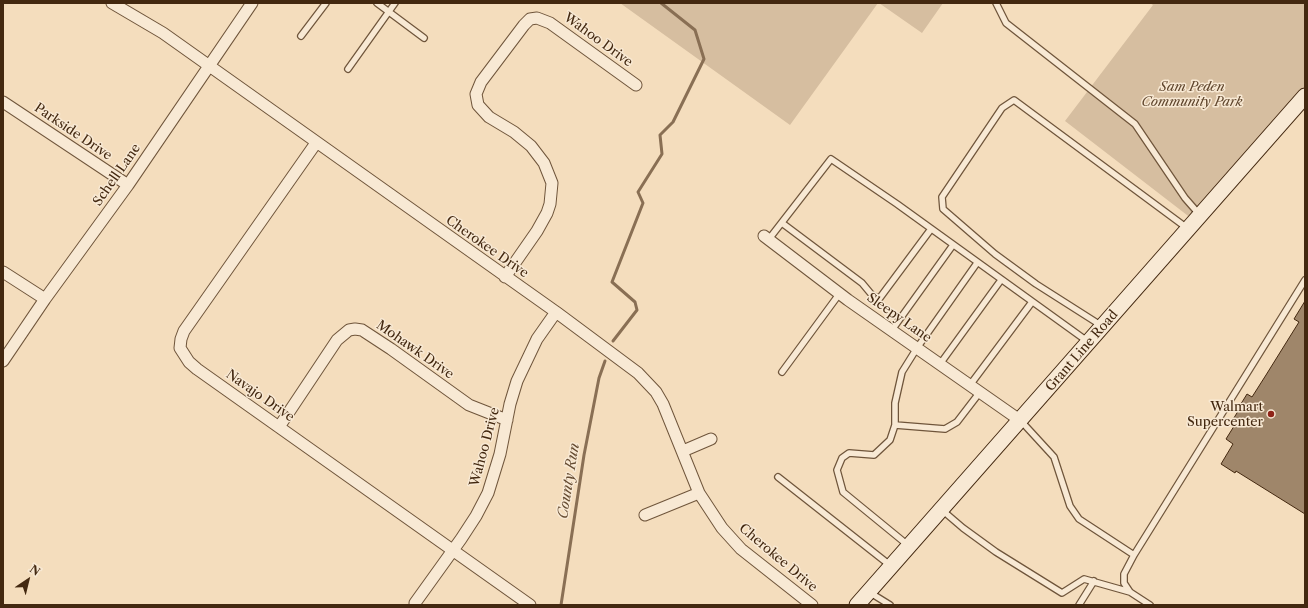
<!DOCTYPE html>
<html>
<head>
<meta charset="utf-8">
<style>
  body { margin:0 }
  #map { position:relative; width:1308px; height:608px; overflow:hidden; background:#f4ddbd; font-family:"Libre Caslon Text",serif }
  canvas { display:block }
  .frame { position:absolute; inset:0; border:4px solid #432810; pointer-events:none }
  .north { position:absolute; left:8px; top:560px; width:40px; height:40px; -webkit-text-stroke:3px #f8e9d4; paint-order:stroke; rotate:35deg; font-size:11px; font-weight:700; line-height:16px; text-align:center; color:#432810 }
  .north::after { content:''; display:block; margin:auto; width:14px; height:18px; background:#432810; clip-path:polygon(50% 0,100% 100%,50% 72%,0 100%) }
</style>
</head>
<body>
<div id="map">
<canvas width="1308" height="608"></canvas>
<div class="frame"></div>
<div class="north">N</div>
</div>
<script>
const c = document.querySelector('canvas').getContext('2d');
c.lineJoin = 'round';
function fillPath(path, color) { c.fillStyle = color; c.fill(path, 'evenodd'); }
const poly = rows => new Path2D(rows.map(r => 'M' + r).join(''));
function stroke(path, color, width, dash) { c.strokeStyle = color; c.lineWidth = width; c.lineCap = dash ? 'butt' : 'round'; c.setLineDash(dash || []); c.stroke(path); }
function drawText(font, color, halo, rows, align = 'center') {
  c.font = font + ' "Libre Caslon Text",serif'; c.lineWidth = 3; c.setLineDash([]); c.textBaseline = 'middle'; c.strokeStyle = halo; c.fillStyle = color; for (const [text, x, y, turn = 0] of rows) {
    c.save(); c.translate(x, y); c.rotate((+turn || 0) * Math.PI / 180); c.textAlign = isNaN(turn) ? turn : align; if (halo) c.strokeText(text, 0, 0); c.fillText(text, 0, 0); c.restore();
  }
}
fillPath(poly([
  [620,3,878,3,790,125],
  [879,3,943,3,922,33],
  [1150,3,1305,3,1305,91,1196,222,1065,121,1153,5]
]), '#d6bea0');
stroke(poly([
  [613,341,637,310,635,302,612,282,643,203,638,192,662,154,660,135,673,122,704,59,695,30,661,3],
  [561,605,584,455,599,378,605,361]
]), '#896f54', 3);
const building = poly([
  [1305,301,1305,514,1236,471,1235,473,1221,464,1233,444,1226,439,1236,423,1232,421,1240,408,1239,407,1247,394,1252,397,1266,375,1299,322,1294,319,1305,301]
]);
fillPath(building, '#9f866a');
stroke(building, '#432810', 1);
const service = poly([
  [377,3,424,38],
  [996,3,1006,23,1135,124,1185,198,1199,214],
  [301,36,326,3],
  [348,69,395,3],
  [782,223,862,283,872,295,879,299,931,229],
  [769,239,831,159,897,204,1087,341],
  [1102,326,1036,284,995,254,943,209,942,197,1002,108,1014,100,1187,228],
  [892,330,953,245],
  [940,364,1001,280],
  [782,372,840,293],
  [970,385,1032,302],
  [1021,421,1054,457,1070,506,1079,519,1134,555],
  [895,425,945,429,957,422,980,392],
  [778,477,891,566],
  [942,510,963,528,996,552,1062,593,1084,579,1130,592],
  [909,546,843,492,837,470,842,458,849,453,874,455,890,440,895,425,895,403,902,372,917,348,977,263],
  [869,592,890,605],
  [1079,605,1094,581],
  [1150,605,1130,592,1124,583,1124,574,1134,555,1305,280]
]);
const minor = poly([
  [112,3,163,33,556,312,638,373,656,392,663,404,699,493,722,528,741,549,812,605],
  [3,102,128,185],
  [316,143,184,331,181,339,180,348,189,362,197,369,530,605],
  [764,236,848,300,1021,421],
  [3,272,45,299],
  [505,277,537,231,547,213,550,204,552,183,544,163,531,146,514,132,489,117,478,105,476,94,481,82,524,25,530,19,537,18,550,23,636,85],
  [3,361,45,299,128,185,252,3],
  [279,427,337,340,349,330,355,329,362,330,391,349,469,405,507,420],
  [683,451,711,439],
  [645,515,699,493],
  [415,603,461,539,476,516,488,493,500,454,510,404,517,381,537,339,556,312]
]);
const secondary = poly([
  [857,605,1305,96]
]);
stroke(service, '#6f553b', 8);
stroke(minor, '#6f553b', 13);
stroke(secondary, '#432810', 17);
stroke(service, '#f8e9d4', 5.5);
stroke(minor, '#f8e9d4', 11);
stroke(secondary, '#f8e9d4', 15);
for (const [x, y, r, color] of [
  [1271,414,4,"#8f2418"]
]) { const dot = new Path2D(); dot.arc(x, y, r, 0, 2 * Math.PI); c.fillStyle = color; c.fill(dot); stroke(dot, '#f8e9d4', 1.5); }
drawText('13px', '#432810', '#f8e9d4', [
  ["Wahoo Drive",598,40,36],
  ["Parkside Drive",73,132,34],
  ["Schell Lane",117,175,-55],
  ["Cherokee Drive",487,247,35],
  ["Sleepy Lane",899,318,35],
  ["Mohawk Drive",415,350,35],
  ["Grant Line Road",1082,351,-49],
  ["Navajo Drive",260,396,35],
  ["Wahoo Drive",485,447,-75],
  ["Cherokee Drive",778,558,40]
]);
drawText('italic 13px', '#60462d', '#f8e9d4', [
  ["Sam Peden",1192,87],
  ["Community Park",1192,102]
]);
drawText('13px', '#432810', '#f8e9d4', [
  ["Walmart",1263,407],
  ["Supercenter",1263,422]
], 'right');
drawText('italic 14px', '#664c32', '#f8e9d4', [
  ["County Run",569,481,-81]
]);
</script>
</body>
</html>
